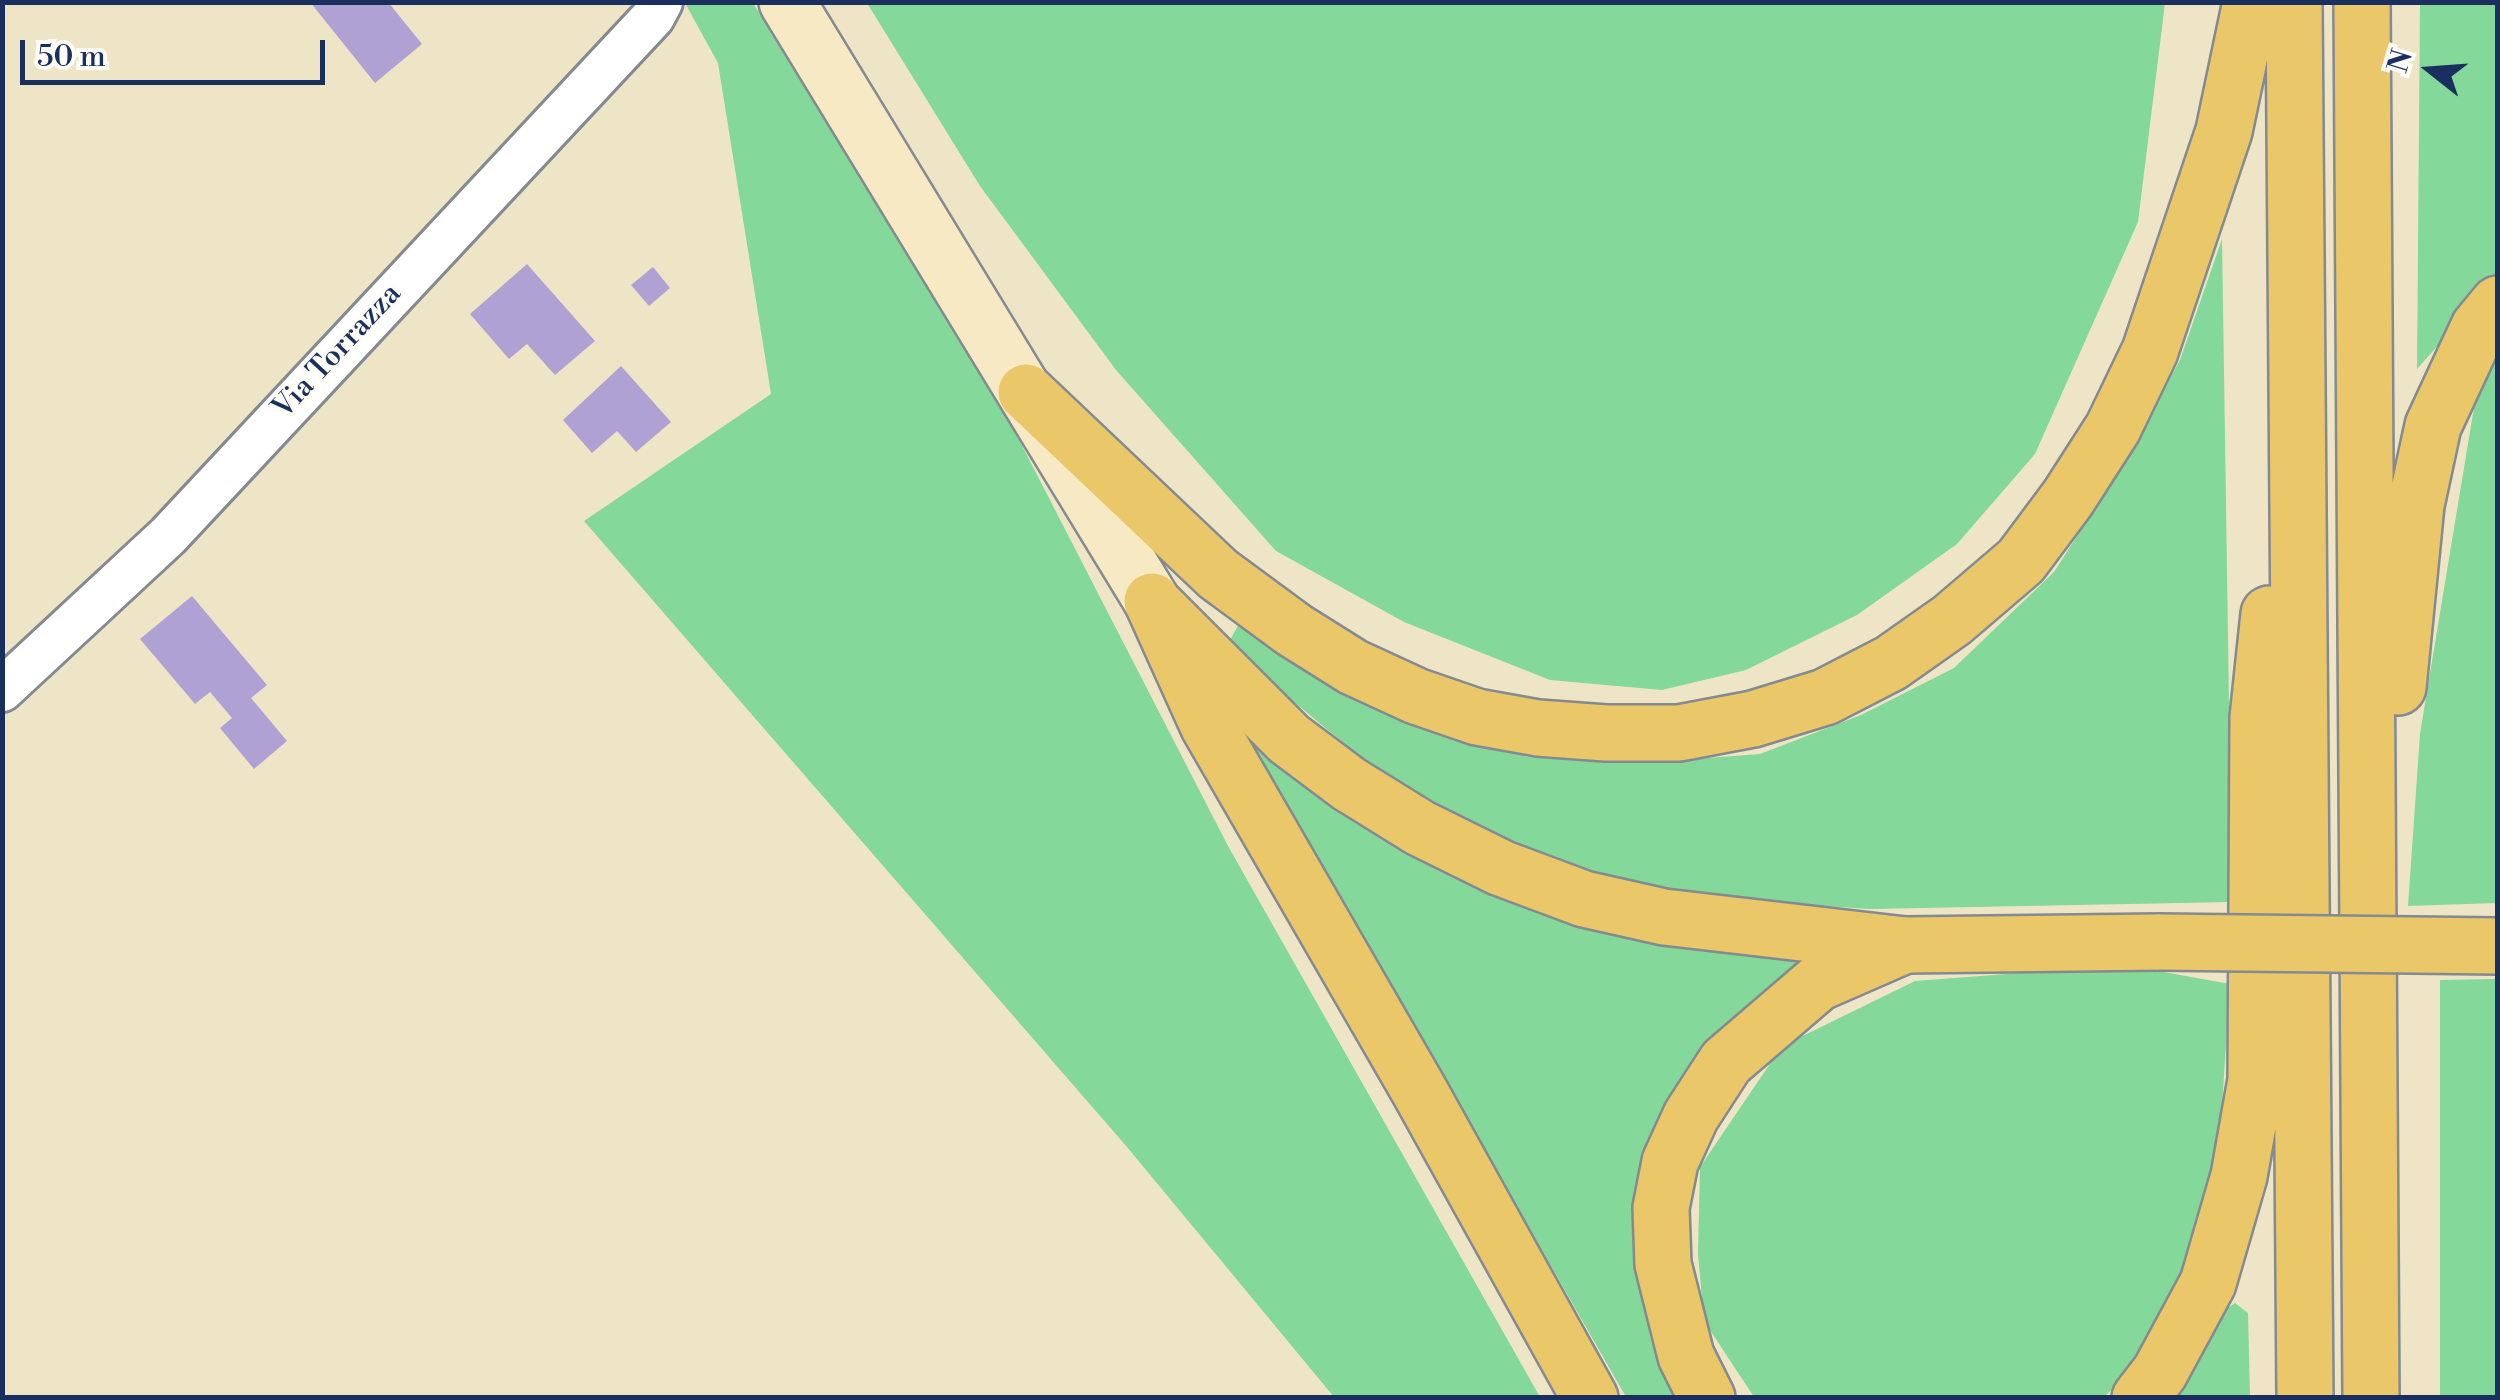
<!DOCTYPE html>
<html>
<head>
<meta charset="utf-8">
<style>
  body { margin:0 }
  #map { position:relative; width:2500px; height:1400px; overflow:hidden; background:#eee5c7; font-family:"Libre Bodoni",serif }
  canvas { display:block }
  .frame { position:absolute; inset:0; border:5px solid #1b2f5e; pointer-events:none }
  .north { position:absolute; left:2380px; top:20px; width:100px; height:100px; -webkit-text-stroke:8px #fdfcf7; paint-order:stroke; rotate:287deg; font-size:28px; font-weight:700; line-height:40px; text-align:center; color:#1b2f5e }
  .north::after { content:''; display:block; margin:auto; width:35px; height:45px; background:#1b2f5e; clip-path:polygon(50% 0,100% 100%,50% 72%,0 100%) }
  .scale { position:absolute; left:20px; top:40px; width:305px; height:45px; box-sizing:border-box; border:5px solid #1b2f5e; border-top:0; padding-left:12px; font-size:30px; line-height:35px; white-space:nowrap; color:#1b2f5e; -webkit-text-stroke:8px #fdfcf7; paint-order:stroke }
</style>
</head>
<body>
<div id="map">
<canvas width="2500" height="1400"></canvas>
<div class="frame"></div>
<div class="north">N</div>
<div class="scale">50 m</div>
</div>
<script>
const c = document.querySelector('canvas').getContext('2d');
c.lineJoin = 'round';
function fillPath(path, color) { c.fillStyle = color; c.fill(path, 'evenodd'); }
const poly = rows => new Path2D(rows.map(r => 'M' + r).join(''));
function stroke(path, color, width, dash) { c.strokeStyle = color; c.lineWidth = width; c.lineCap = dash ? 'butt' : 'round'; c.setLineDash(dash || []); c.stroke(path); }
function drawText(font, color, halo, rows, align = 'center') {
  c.font = font + ' "Libre Bodoni",serif'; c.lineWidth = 8; c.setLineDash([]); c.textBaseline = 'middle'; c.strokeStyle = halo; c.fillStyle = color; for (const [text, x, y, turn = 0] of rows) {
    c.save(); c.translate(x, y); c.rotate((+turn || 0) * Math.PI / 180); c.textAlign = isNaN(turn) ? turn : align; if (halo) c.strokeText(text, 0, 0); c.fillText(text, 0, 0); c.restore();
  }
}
fillPath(poly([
  [685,3,753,3,998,399,1228,846,1540,1397,1334,1397,1127,1147,584,521,771,394,718,63],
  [867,3,2165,3,2138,222,2035,454,1957,544,1857,615,1746,670,1662,690,1550,680,1404,622,1276,551,1116,370,980,186],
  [2420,3,2497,3,2497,279,2417,369],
  [2222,239,2232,902,1870,909,1678,897,1522,851,1389,781,1269,681,1229,642,1242,618,1361,701,1527,757,1639,763,1760,754,1861,715,1954,668,2054,572,2119,470,2180,360],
  [2497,344,2497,903,2408,906,2420,734,2482,359],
  [1242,721,1432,854,1805,957,1746,1010,1682,1079,1652,1163,1639,1241,1650,1337,1683,1397,1626,1397,1327,875,1238,741],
  [2125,965,2230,984,2220,1137,2180,1290,2123,1379,2104,1397,1754,1397,1704,1321,1698,1254,1700,1167,1782,1046,1915,981],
  [2497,979,2497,1397,2440,1397,2440,980],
  [2235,1303,2248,1313,2250,1397,2169,1398,2222,1312]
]), '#84d899');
fillPath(poly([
  [310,2,388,2,422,44,375,83],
  [527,264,595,341,555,375,527,344,509,359,470,314],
  [653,267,670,288,649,306,631,285],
  [621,366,671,422,636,452,617,431,592,453,563,420],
  [192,596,267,685,251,698,287,741,254,769,220,728,232,718,210,692,195,704,140,639]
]), '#afa1d4');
const street = poly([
  [2,690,168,536,653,17,661,2]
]);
const secondary = poly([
  [787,2,1152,601]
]);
const primary = poly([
  [1158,608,1289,739,1349,784,1420,828,1501,868,1584,899,1664,917,1905,945,2159,942]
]);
const highway = poly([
  [2294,2,2305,1398],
  [2362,2,2371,1398],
  [1026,392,1218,574,1294,630,1353,667,1416,696,1477,717,1538,728,1606,733,1679,733,1753,719,1825,697,1891,663,1952,620,2021,561,2068,498,2113,428,2150,351,2224,131,2251,2],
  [1152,601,1208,725,1420,1092,1590,1398],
  [2398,687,2416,505,2433,426,2479,327,2498,304],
  [1707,1398,1686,1356,1663,1264,1661,1208,1670,1162,1691,1116,1726,1062,1818,983,1905,945],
  [2140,1398,2160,1372,2208,1283,2239,1176,2256,1080,2258,718,2269,614]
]);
stroke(street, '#848a92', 48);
stroke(secondary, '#848a92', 60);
stroke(primary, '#848a92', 60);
stroke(highway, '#848a92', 60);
stroke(street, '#fff', 42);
stroke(secondary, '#f7e9c3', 55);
stroke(primary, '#eac769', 55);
stroke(highway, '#eac769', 55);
const primaryBridge = poly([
  [2159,942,2498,946]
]);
stroke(primaryBridge, '#848a92', 60, []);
stroke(primaryBridge, '#eac769', 55);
drawText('30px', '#1b2f5e', '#fdfcf7', [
  ["Via Torrazza",338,352,-47]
]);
</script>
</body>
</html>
